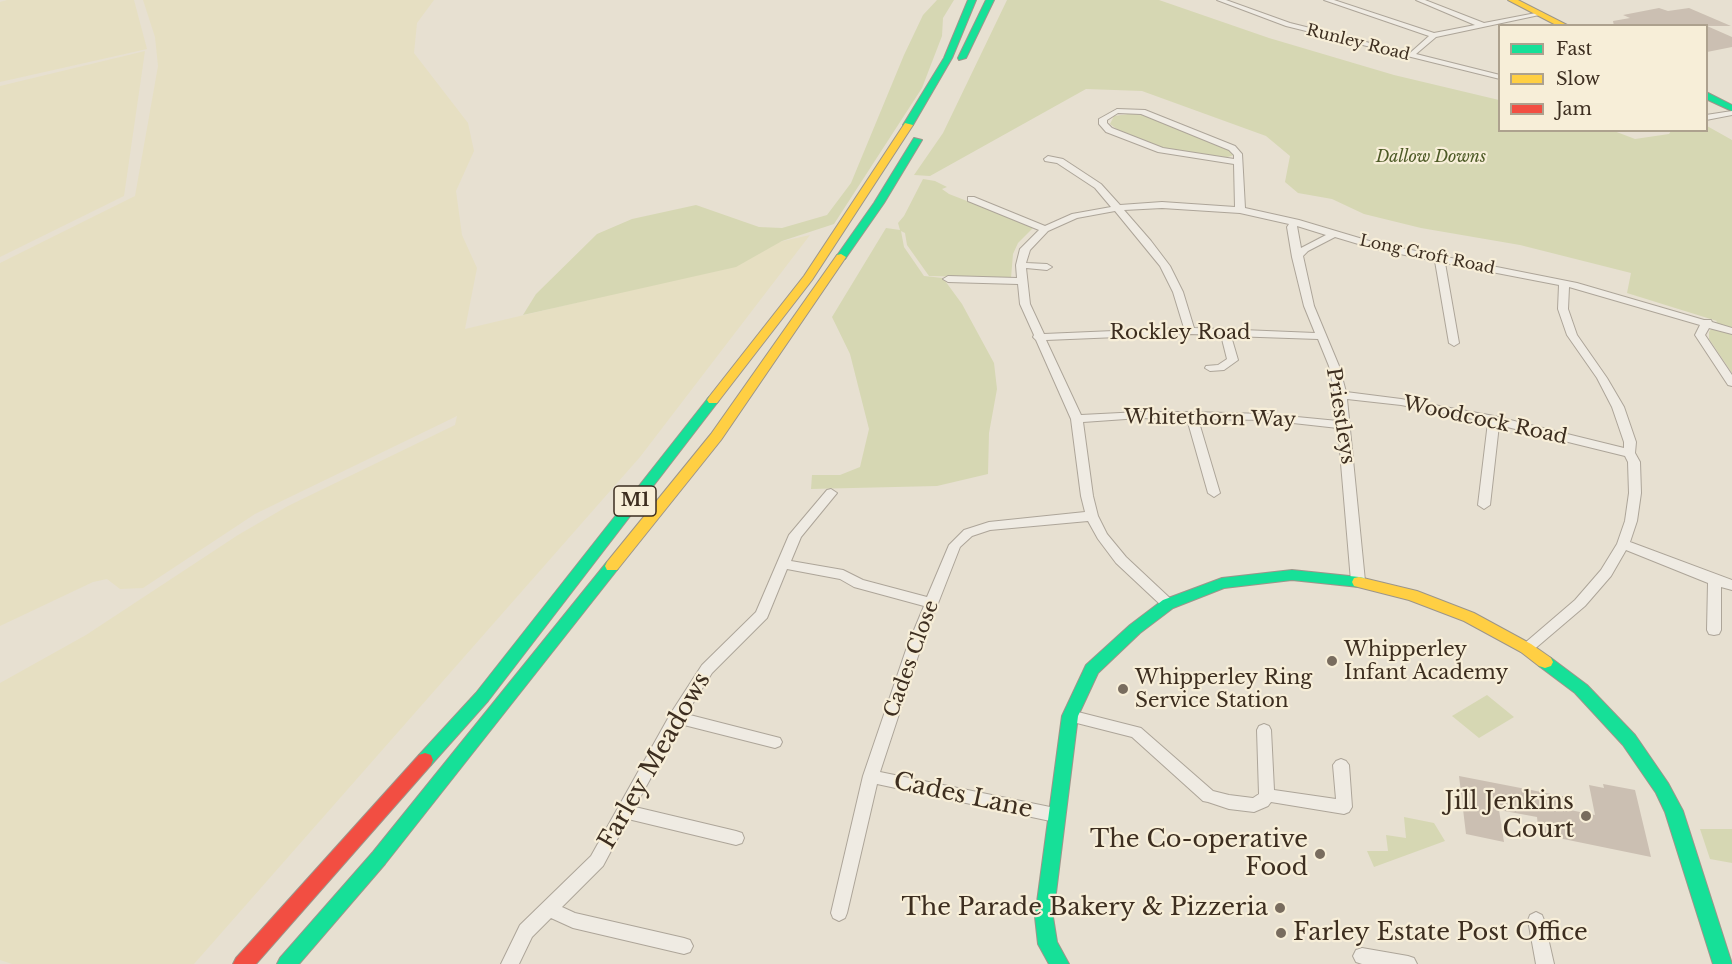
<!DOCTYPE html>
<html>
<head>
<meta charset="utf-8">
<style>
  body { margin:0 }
  #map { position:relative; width:1732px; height:964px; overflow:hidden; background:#e7e0d1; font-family:"Libre Baskerville",serif }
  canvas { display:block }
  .legend { position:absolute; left:1498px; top:24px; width:210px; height:108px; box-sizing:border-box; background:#f7eed8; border:2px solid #ada18e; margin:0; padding:8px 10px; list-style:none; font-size:18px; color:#3d2e20 }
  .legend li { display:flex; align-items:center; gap:12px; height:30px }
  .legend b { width:30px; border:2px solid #ada18e }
</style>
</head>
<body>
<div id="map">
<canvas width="1732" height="964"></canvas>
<ul class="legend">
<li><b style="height:8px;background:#16e098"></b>Fast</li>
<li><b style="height:8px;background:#ffcf43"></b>Slow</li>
<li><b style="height:8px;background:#f24e42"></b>Jam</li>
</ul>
</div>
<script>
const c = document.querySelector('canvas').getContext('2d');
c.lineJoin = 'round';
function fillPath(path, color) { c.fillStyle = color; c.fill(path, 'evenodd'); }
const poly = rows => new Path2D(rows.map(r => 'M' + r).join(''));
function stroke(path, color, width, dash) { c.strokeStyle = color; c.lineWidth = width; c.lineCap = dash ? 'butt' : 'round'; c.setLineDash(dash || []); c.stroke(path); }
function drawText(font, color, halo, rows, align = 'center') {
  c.font = font + ' "Libre Baskerville",serif'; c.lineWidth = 4.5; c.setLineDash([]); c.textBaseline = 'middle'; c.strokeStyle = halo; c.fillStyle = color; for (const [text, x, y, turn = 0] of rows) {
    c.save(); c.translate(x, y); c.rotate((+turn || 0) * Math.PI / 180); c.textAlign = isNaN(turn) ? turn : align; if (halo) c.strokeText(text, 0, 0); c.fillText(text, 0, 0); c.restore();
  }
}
fillPath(poly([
  [7,0,134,0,147,49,0,82,0,2],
  [143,0,434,0,417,23,414,53,468,123,474,151,456,191,462,235,477,268,465,329,668,281,765,245,810,235,640,457,194,964,12,964,0,960,0,683,86,635,238,535,288,506,455,425,457,416,255,514,143,588,120,589,107,579,93,582,0,626,0,263,135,196,158,66,155,37],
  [145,51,124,196,0,257,0,86]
]), '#e6dfc2');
fillPath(poly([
  [937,0,954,0,943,18,942,36,922,88,834,224,782,241,736,267,523,315,536,294,597,234,632,219,696,205,759,227,782,228,827,215,851,183,904,55,923,15],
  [1007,0,1159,0,1269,38,1394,75,1499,100,1500,130,1614,131,1635,139,1669,134,1671,131,1706,130,1707,126,1732,140,1732,373,1709,339,1709,332,1717,321,1627,293,1631,273,1520,245,1421,228,1364,214,1332,199,1298,193,1285,182,1290,156,1266,136,1142,91,1086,89,930,176,914,175,943,133],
  [1136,113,1213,140,1227,147,1234,155,1221,159,1158,147,1122,133,1110,124,1114,116],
  [923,179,935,181,947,187,942,189,949,194,1034,227,1018,243,1013,254,1011,278,929,276,907,245,905,233,901,231,904,247,924,276,943,278,962,304,994,363,997,389,989,433,988,474,937,486,811,489,812,475,840,475,860,467,869,429,850,354,832,317,886,228,900,230,898,223,904,216],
  [1487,695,1514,717,1479,738,1452,716],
  [1404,817,1434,823,1445,841,1374,867,1367,851,1388,851,1386,835,1406,838],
  [1700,829,1732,829,1732,863,1710,859]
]), '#d6d7b3');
fillPath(poly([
  [1659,8,1668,11,1689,8,1731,26,1614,26,1613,21,1630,18,1623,15],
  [1707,26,1732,37,1732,47,1707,52],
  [1459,776,1567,797,1570,810,1595,815,1589,785,1604,788,1603,784,1635,790,1651,857,1539,834,1537,817,1499,810,1504,842,1466,834]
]), '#cbbfb2');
const street = poly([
  [1217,0,1226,0,1290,23,1410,53,1429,36,1324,0,1334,0,1434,33,1475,25,1416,0,1425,0,1484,23,1541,12,1544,14,1436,37,1416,54,1500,75,1500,79,1286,26,1217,0],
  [1117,109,1145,110,1235,146,1242,154,1245,208,1299,220,1376,243,1577,283,1704,320,1711,320,1712,322,1732,328,1732,334,1709,328,1705,335,1732,375,1732,386,1728,385,1695,335,1700,325,1569,287,1568,309,1577,335,1607,378,1624,407,1636,442,1635,453,1640,462,1641,493,1637,521,1630,542,1732,580,1732,590,1721,587,1721,630,1719,634,1714,635,1709,634,1707,630,1708,583,1626,550,1611,576,1585,606,1531,652,1526,653,1521,652,1519,648,1575,600,1601,570,1617,544,1625,521,1629,493,1628,462,1625,456,1499,425,1490,505,1484,509,1478,505,1488,422,1401,405,1347,399,1365,581,1363,584,1358,586,1353,584,1351,581,1338,428,1266,420,1198,419,1220,493,1214,497,1208,493,1187,419,1140,418,1083,422,1093,496,1098,516,1107,534,1126,557,1173,601,1175,604,1173,607,1163,607,1116,563,1098,539,1088,521,990,530,972,536,960,547,921,647,880,772,1055,808,1061,810,1063,815,1061,820,1055,822,877,784,847,913,845,918,839,921,833,918,831,913,863,776,907,647,924,606,854,587,840,579,787,569,767,618,712,673,686,714,780,738,782,742,780,746,775,748,680,724,635,807,736,831,742,833,744,838,742,843,736,845,628,819,603,866,562,907,575,913,684,938,690,940,693,946,690,952,684,954,573,928,551,918,532,937,519,964,501,964,520,925,591,856,671,713,702,665,756,612,789,535,827,490,831,489,837,493,801,537,791,561,843,570,863,580,927,597,949,545,964,530,989,522,1085,512,1081,496,1071,419,1036,340,1033,337,1034,335,1020,304,1018,284,948,282,943,279,948,276,1017,278,1016,265,1020,249,1039,230,968,201,968,197,974,197,1045,226,1072,214,1111,207,1095,188,1057,163,1045,161,1044,159,1048,156,1063,159,1101,184,1120,205,1162,202,1235,207,1234,164,1158,152,1106,132,1099,124,1099,119,1117,109],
  [1118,113,1141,114,1229,150,1234,155,1234,159,1163,148,1112,128,1107,123,1107,120,1118,113],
  [1162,208,1240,213,1289,224,1287,227,1292,257,1304,306,1315,333,1194,328,1183,292,1170,266,1151,241,1124,210,1162,208],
  [1115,211,1160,266,1173,292,1184,328,1044,334,1030,304,1026,268,1047,270,1052,267,1047,264,1026,263,1030,250,1048,231,1077,218,1115,211],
  [1297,226,1326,235,1301,248,1297,226],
  [1335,237,1375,249,1435,261,1449,343,1454,346,1459,343,1445,263,1559,285,1558,309,1567,335,1597,378,1612,407,1624,442,1624,448,1494,416,1401,399,1346,392,1339,366,1314,306,1303,256,1308,251,1335,237],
  [1190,334,1221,335,1227,359,1218,365,1206,366,1205,368,1210,371,1224,370,1238,360,1231,336,1318,339,1329,366,1335,395,1338,421,1266,414,1191,412,1140,412,1081,415,1046,340,1190,334],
  [1732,111,1732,115,1706,120,1706,115,1732,111],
  [1070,710,1141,728,1213,791,1229,795,1253,798,1259,794,1257,730,1259,726,1264,724,1269,726,1271,730,1274,790,1336,799,1333,765,1336,761,1341,759,1346,761,1349,765,1352,807,1349,812,1344,814,1271,802,1268,806,1254,812,1229,809,1208,802,1203,801,1132,737,1065,720,1063,716,1065,712,1070,710],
  [1536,912,1542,915,1544,920,1554,964,1536,964,1528,920,1530,915,1536,912],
  [1362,948,1408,956,1414,958,1417,964,1362,964,1356,962,1353,956,1356,950,1362,948]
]);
const fast = poly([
  [968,0,976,0,952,58,913,125,905,127,903,125,944,58,968,0],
  [986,0,994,0,966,58,959,60,958,58,986,0],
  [1706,92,1732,105,1732,111,1706,99,1706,92],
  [914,138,922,140,884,203,845,259,837,259,836,257,874,203,914,138],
  [713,396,719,400,717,403,488,701,431,765,425,767,419,765,417,760,419,755,476,693,709,397,713,396],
  [612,561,617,562,619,566,617,570,385,864,299,964,277,964,280,958,373,852,607,562,612,561],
  [1292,570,1359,577,1364,578,1366,582,1364,586,1359,587,1292,580,1224,588,1173,608,1140,633,1098,673,1078,716,1053,917,1057,942,1069,964,1049,964,1038,944,1035,917,1062,716,1086,665,1130,625,1163,600,1222,578,1292,570],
  [1545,656,1551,658,1587,685,1635,735,1668,783,1683,811,1732,964,1713,964,1665,812,1656,793,1623,745,1575,693,1539,666,1537,662,1539,658,1545,656]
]);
const slow = poly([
  [1508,0,1518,0,1569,26,1558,26,1508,0],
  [905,123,913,125,812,280,717,403,709,403,707,400,709,397,804,276,905,123],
  [841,254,846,257,721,440,617,570,607,570,605,566,607,562,711,434,837,255,841,254],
  [1359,577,1417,591,1474,613,1531,644,1551,658,1553,662,1551,666,1545,668,1539,666,1521,652,1464,621,1409,600,1354,586,1352,582,1354,578,1359,577]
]);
const jam = poly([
  [425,753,431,755,433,760,431,765,256,964,233,964,236,958,419,755,425,753]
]);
stroke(street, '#ada599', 2);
stroke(fast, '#9c958a', 2);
stroke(slow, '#9c958a', 2);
stroke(jam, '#9c958a', 2);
fillPath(street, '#efebe3');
fillPath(fast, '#16e098');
fillPath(slow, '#ffcf43');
fillPath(jam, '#f24e42');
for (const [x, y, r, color] of [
  [1332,661,6,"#786c5e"],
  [1123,689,6,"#786c5e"],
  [1586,816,6,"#786c5e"],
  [1320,854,6,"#786c5e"],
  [1280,908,6,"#786c5e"],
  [1281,933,6,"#786c5e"]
]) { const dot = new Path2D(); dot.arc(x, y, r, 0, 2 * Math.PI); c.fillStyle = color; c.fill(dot); stroke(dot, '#f7eed8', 2); }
drawText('16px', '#3d2e20', '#f7eed8', [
  ["Runley Road",1358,43,14],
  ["Long Croft Road",1427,255,12]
]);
drawText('italic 16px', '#4d5a26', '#f7eed8', [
  ["Dallow Downs",1431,157]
]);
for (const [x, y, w] of [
  [635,501,42]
]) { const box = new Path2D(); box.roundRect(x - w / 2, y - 15, w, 30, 4.5); c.fillStyle = '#f7eed8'; c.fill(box); stroke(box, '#3d2e20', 1.5); }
drawText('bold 18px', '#3d2e20', null, [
  ["M1",635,501]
]);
drawText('20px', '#3d2e20', '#f7eed8', [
  ["Rockley Road",1180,333],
  ["Priestleys",1340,416,81],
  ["Whitethorn Way",1210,419,1],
  ["Woodcock Road",1485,421,12],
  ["Cades Close",912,659,-70]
]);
drawText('20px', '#3d2e20', '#f7eed8', [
  ["Whipperley",1344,650],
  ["Infant Academy",1344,673],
  ["Whipperley Ring",1135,678],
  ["Service Station",1135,701]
], 'left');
drawText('24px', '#3d2e20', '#f7eed8', [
  ["Farley Meadows",655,761,-60],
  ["Cades Lane",963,796,12]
]);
drawText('24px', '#3d2e20', '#f7eed8', [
  ["Jill Jenkins",1574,802],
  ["Court",1574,830],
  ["The Co-operative",1308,840],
  ["Food",1308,868],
  ["The Parade Bakery & Pizzeria",1268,908],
  ["Farley Estate Post Office",1293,933,"left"]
], 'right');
</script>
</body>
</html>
